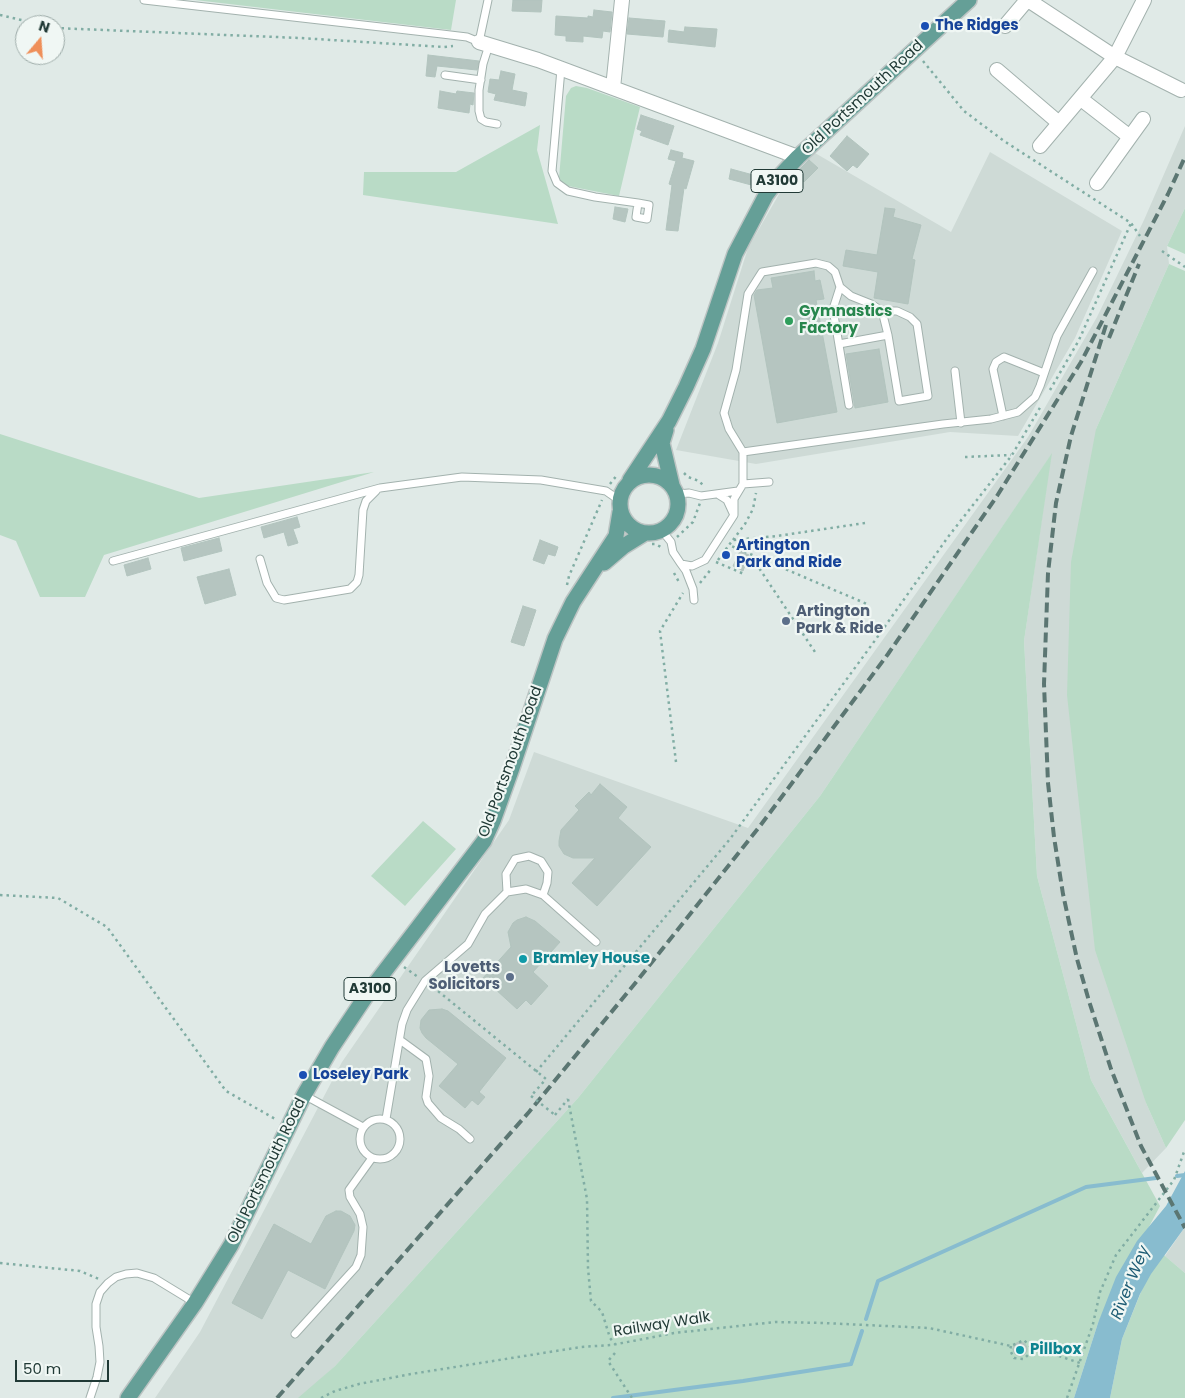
<!DOCTYPE html>
<html>
<head>
<meta charset="utf-8">
<style>
  body { margin:0 }
  #map { position:relative; width:1185px; height:1398px; overflow:hidden; background:#e0eae7; font-family:Poppins,sans-serif }
  canvas { display:block }
  .north { position:absolute; left:15px; top:15px; width:50px; height:50px; box-sizing:border-box; background:#f0f7f4; border:1px solid #9daba8; border-radius:50%; rotate:18deg; font-size:14px; font-weight:700; line-height:20px; text-align:center; color:#213a36 }
  .north::after { content:''; display:block; margin:auto; width:18px; height:22px; background:#ef8f59; clip-path:polygon(50% 0,100% 100%,50% 72%,0 100%) }
  .scale { position:absolute; left:15px; top:1360px; width:94px; height:22px; box-sizing:border-box; border:2px solid #213a36; border-top:0; padding-left:6px; font-size:15px; line-height:18px; white-space:nowrap; color:#213a36; -webkit-text-stroke:4px #f0f7f4; paint-order:stroke }
</style>
</head>
<body>
<div id="map">
<canvas width="1185" height="1398"></canvas>
<div class="north">N</div>
<div class="scale">50 m</div>
</div>
<script>
const c = document.querySelector('canvas').getContext('2d');
c.lineJoin = 'round';
function fillPath(path, color) { c.fillStyle = color; c.fill(path, 'evenodd'); }
const poly = rows => new Path2D(rows.map(r => 'M' + r).join(''));
function stroke(path, color, width, dash) { c.strokeStyle = color; c.lineWidth = width; c.lineCap = dash ? 'butt' : 'round'; c.setLineDash(dash || []); c.stroke(path); }
function drawText(font, color, halo, rows, align = 'center') {
  c.font = font + ' Poppins,sans-serif'; c.lineWidth = 4.5; c.setLineDash([]); c.textBaseline = 'middle'; c.strokeStyle = halo; c.fillStyle = color; for (const [text, x, y, turn = 0] of rows) {
    c.save(); c.translate(x, y); c.rotate((+turn || 0) * Math.PI / 180); c.textAlign = isNaN(turn) ? turn : align; if (halo) c.strokeText(text, 0, 0); c.fillText(text, 0, 0); c.restore();
  }
}
fillPath(poly([
  [1185,126,1185,208,1167,246,1169,264,1096,429,1146,1103,1166,1148,1142,1173,1091,1080,1037,876,1024,641,1051,455,820,796,578,1098,335,1366,301,1398,155,1398,200,1332,342,1062,509,820,534,752,748,828,1028,437,1097,317,1144,220],
  [990,152,1122,231,1075,338,1018,436,950,432,756,464,676,450,718,343,748,248,786,182,815,153,951,232],
  [1185,1227,1185,1273,1165,1256]
]), '#cedad6');
fillPath(poly([
  [195,0,456,0,451,30],
  [576,86,587,88,640,107,619,196,568,186,562,183,559,178,566,96,571,88],
  [540,125,537,150,558,224,363,195,364,172,456,172],
  [1185,208,1185,254,1167,246],
  [1169,264,1185,271,1185,1120,1166,1148,1146,1103,1095,950,1067,695,1071,562,1096,429],
  [0,434,199,498,374,472,104,555,85,597,40,597,16,541,0,535],
  [1052,453,1024,641,1037,876,1091,1080,1160,1206,1098,1323,1074,1398,298,1398,335,1366,578,1098,820,796],
  [423,821,456,849,405,906,371,876],
  [1158,1250,1185,1273,1185,1398,1110,1398,1122,1339]
]), '#b9dbc6');
fillPath(poly([
  [1185,1171,1185,1227,1151,1274,1140,1294,1122,1339,1110,1398,1074,1398,1098,1323,1116,1277,1137,1241,1166,1206]
]), '#88bccf');
stroke(poly([
  [1177,1176,1185,1175],
  [866,1319,878,1281,1086,1187,1156,1178],
  [613,1398,743,1381,851,1364,862,1331]
]), '#88bccf', 4);
const building = poly([
  [513,0,542,0,541,12,512,11,513,0],
  [594,10,612,12,610,32,603,31,602,38,583,36,583,42,566,41,566,36,555,35,556,16,588,18,588,16,593,17,594,10],
  [629,18,665,21,663,37,627,34,629,18],
  [685,27,717,29,715,47,668,42,669,30,684,32,685,27],
  [428,55,479,61,477,70,437,66,435,77,426,76,428,55],
  [501,71,515,74,512,90,527,93,525,106,494,100,496,94,488,92,490,79,499,80,501,71],
  [440,91,456,94,457,91,474,93,473,105,470,104,469,113,438,108,440,91],
  [641,115,674,126,668,145,640,135,642,131,637,129,641,115],
  [847,136,869,154,857,168,853,165,847,171,830,156,847,136],
  [671,150,683,153,682,158,694,161,686,189,684,188,678,231,666,230,672,185,669,184,676,161,668,159,671,150],
  [809,160,818,168,804,182,795,174,809,160],
  [731,169,757,176,755,186,729,179,731,169],
  [615,207,628,209,625,222,613,219,615,207],
  [885,208,895,209,893,217,921,225,912,259,915,260,908,304,874,298,878,272,843,266,846,250,877,255,885,208],
  [814,271,815,281,820,280,824,299,816,300,837,412,777,423,754,295,757,290,773,288,771,278,814,271],
  [879,349,888,402,855,408,846,354,879,349],
  [297,517,300,527,293,529,298,543,288,546,284,532,264,538,261,527,297,517],
  [219,538,222,551,184,561,181,548,219,538],
  [540,540,558,547,555,556,548,554,544,564,533,560,540,540],
  [740,551,749,555,743,571,733,566,740,551],
  [148,558,151,569,127,576,124,565,148,558],
  [229,569,236,595,205,604,197,577,229,569],
  [523,606,536,610,524,646,511,642,523,606],
  [600,784,627,807,618,818,651,847,597,906,572,883,595,858,573,858,564,854,559,846,559,841,561,830,579,810,575,806,589,792,591,795,600,784],
  [526,917,535,921,560,942,533,972,548,986,531,1005,526,1000,517,1009,483,978,511,947,508,932,513,923,517,920,526,917],
  [442,1009,448,1011,506,1058,479,1092,485,1097,478,1105,472,1100,465,1108,439,1086,458,1064,426,1038,422,1033,420,1028,421,1020,429,1010,442,1009],
  [336,1211,341,1211,350,1216,355,1225,354,1231,325,1289,288,1270,262,1319,232,1303,274,1224,311,1244,326,1216,336,1211],
  '1013 1349a7 7 0 1 1 14 0a7 7 0 1 1-14 0Z'
]);
fillPath(building, '#b5c5c0');
stroke(building, '#b2c4be', 1);
const lane = poly([
  [144,0,442,34,467,37,479,42,488,0],
  [489,45,483,64,479,90,479,111,481,119,486,122,497,124],
  [561,69,552,171,557,183,568,191,595,197,638,203,649,205,647,219,636,217,638,203],
  [445,75,481,80],
  [840,287,833,309,849,405],
  [839,344,888,335],
  [955,371,961,423],
  [1003,416,993,369,996,362,1004,357,1044,373],
  [743,452,943,424,991,419,1018,412,1035,397,1040,386,1057,336,1093,271],
  [743,484,769,482],
  [677,494,689,493,701,496,738,491],
  [719,495,727,500,733,513],
  [657,532,663,532,671,542,673,552,681,564,692,566,705,560,734,515,734,499,743,484,743,452,729,429,724,413,736,370,748,294,762,272,816,263,828,266,835,272,840,287,851,296,871,304,882,311,888,335,899,401,928,396,917,324,910,317,897,311,882,311],
  [260,559,267,583,276,598,284,600,350,589,357,582,359,575,363,510,366,501,376,491],
  [113,561,380,488,462,477,541,480,606,491,619,500],
  [681,564,686,571,693,589,694,600],
  [507,892,506,874,515,859,529,856,541,861,548,872,547,883,543,895],
  [400,1040,426,1059,429,1076,426,1097,428,1103,441,1118,459,1129,470,1139],
  [304,1095,363,1127],
  '360 1139a20 20 0 1 1 40 0a20 20 0 1 1-40 0Z',
  [386,1119,402,1024,407,1010,425,981,468,944,485,914,507,892,526,889,543,895,596,942],
  [295,1334,356,1267,361,1255,363,1227,360,1214,350,1197,349,1190,372,1158],
  [90,1398,97,1377,100,1362,99,1346,96,1327,96,1304,100,1292,108,1283,116,1277,126,1274,137,1273,154,1278,195,1303]
]);
const street = poly([
  [1028,0,1115,57,1181,90],
  [1005,26,1027,0],
  [479,42,538,60,798,157],
  [997,70,1059,123],
  [613,88,622,0],
  [1081,99,1130,137,1097,183],
  [1130,137,1143,119],
  [1040,146,1115,57,1144,0]
]);
const primary = poly([
  [666,430,662,443,672,485],
  '620 504a29 29 0 1 1 58 0a29 29 0 1 1-58 0Z',
  [630,480,669,421,686,387,703,349,735,254,766,195,781,175,798,157,969,0],
  [604,563,624,546,645,533],
  [128,1398,195,1303,231,1245,304,1095,332,1047,368,993,484,841,493,821,512,768,555,639,573,602,616,536,620,512]
]);
stroke(lane, '#a3b2ae', 9);
stroke(street, '#a3b2ae', 16);
stroke(primary, '#bcc4c3', 18);
stroke(poly([
  [0,15,43,25],
  [55,28,300,38,444,47,453,46],
  [923,61,964,111,1004,141,1131,223,1140,236],
  [1162,251,1185,267],
  [1050,390,1079,340,1131,223],
  [965,457,1011,455],
  [684,473,688,477,699,481,704,486],
  [610,484,617,475],
  [865,523,777,536,733,540,729,545,867,604],
  [677,537,693,522,700,503],
  [733,540,745,524,753,509,756,493],
  [652,544,655,544,663,548],
  [718,560,729,545],
  [764,560,757,565,815,652],
  [716,562,744,574],
  [674,573,680,584],
  [700,583,712,568],
  [567,585,569,576,602,500],
  [676,762,660,631,683,593],
  [0,895,58,898,107,927,226,1091,277,1120],
  [404,967,418,977],
  [433,987,546,1079,531,1096],
  [536,1072,730,839,876,639,948,537,1012,455,1041,406],
  [568,1099,587,1199,588,1268,591,1301,602,1312,610,1338,615,1344],
  [555,1115,568,1099],
  [0,1263,80,1271,99,1279],
  [1011,1346,1010,1350,1014,1358,1024,1359,1033,1350],
  [615,1353,608,1361,632,1398],
  [321,1398,335,1391,359,1384,411,1374,581,1347,612,1345,674,1333,775,1322,823,1323,929,1328,1011,1346,1024,1340,1033,1350,1056,1355,1080,1363],
  [1067,1398,1093,1324,1100,1292,1116,1255,1174,1180,1185,1149]
]), '#81ada4', 2.5, [2.5, 4]);
stroke(lane, '#fff', 7);
stroke(street, '#fff', 14);
stroke(primary, '#659f97', 15);
stroke(poly([
  [1106,325,1071,436,1056,503,1048,573,1044,684,1048,783,1054,837,1063,894,1077,959,1089,1001,1111,1069,1141,1146,1185,1228],
  [1109,338,1139,264],
  [277,1398,529,1112,637,981,760,826,888,654,997,496,1081,362,1168,194,1185,157]
]), '#5b7672', 4, [10, 5]);
stroke(poly([
  [531,1096,555,1115]
]), '#81ada4', 2.5, [2.5, 4]);
for (const [x, y, r, color] of [
  [925,26,5,"#1a4fb4"],
  [789,321,5,"#2e9e5b"],
  [726,555,5,"#1a4fb4"],
  [786,621,5,"#5c6f8a"],
  [523,959,5,"#0f9aa8"],
  [510,977,5,"#5c6f8a"],
  [303,1075,5,"#1a4fb4"],
  [1020,1350,5,"#0f9aa8"]
]) { const dot = new Path2D(); dot.arc(x, y, r, 0, 2 * Math.PI); c.fillStyle = color; c.fill(dot); stroke(dot, '#f0f7f4', 2); }
for (const [x, y, w] of [
  [777,181,52],
  [370,989,52]
]) { const box = new Path2D(); box.roundRect(x - w / 2, y - 11.5, w, 23, 4); c.fillStyle = '#f0f7f4'; c.fill(box); stroke(box, '#213a36', 1); }
drawText('bold 14px', '#213a36', null, [
  ["A3100",777,181],
  ["A3100",370,989]
]);
drawText('bold 15px', '#164399', '#f0f7f4', [
  ["The Ridges",935,26],
  ["Artington",736,546],
  ["Park and Ride",736,563],
  ["Loseley Park",313,1075]
], 'left');
drawText('15px', '#213a36', '#f0f7f4', [
  ["Old Portsmouth Road",863,98,-43],
  ["Old Portsmouth Road",511,762,-70],
  ["Old Portsmouth Road",267,1171,-64],
  ["Railway Walk",662,1325,-9]
]);
drawText('bold 15px', '#27864d', '#f0f7f4', [
  ["Gymnastics",799,312],
  ["Factory",799,329]
], 'left');
drawText('bold 15px', '#4e5e75', '#f0f7f4', [
  ["Artington",796,612],
  ["Park & Ride",796,629],
  ["Lovetts",500,968,"right"],
  ["Solicitors",500,985,"right"]
], 'left');
drawText('bold 15px', '#0d838f', '#f0f7f4', [
  ["Bramley House",533,959],
  ["Pillbox",1030,1350]
], 'left');
drawText('italic 16px', '#1d5c74', '#f0f7f4', [
  ["River Wey",1131,1283,-68]
]);
</script>
</body>
</html>
